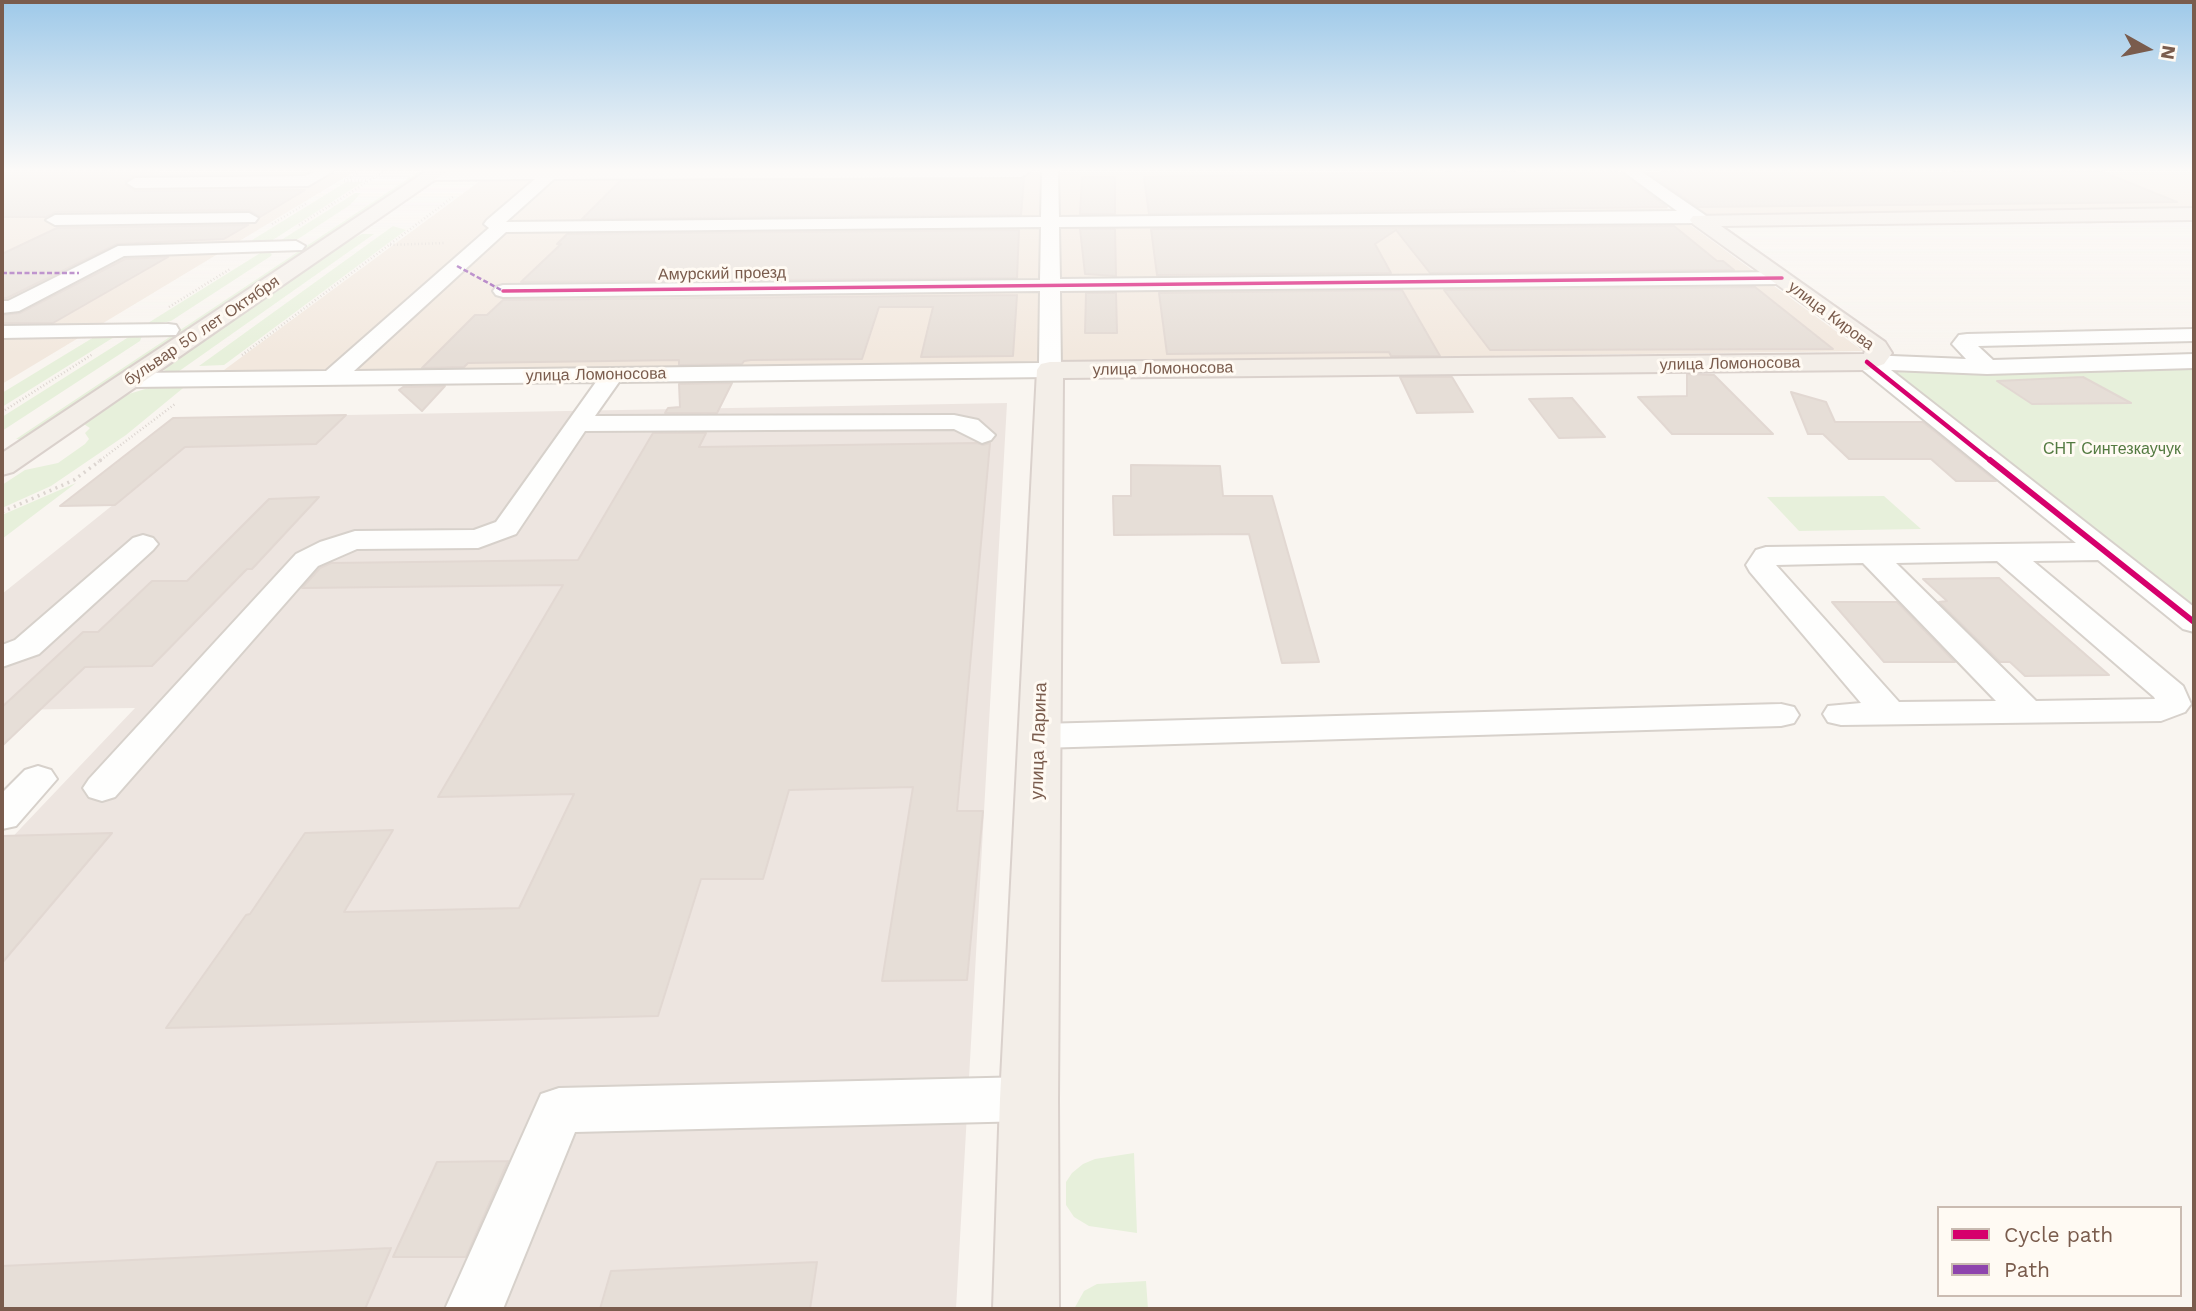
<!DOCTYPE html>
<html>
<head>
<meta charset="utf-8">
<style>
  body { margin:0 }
  #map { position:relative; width:2196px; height:1311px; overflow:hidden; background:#f9f5f0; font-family:"Work Sans",sans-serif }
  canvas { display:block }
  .frame { position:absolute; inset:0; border:4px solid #7a5c4d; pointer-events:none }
  .legend { position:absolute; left:1937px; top:1206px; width:245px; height:91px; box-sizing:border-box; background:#fffaf3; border:2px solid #cabbb1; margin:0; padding:9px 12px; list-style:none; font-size:21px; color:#7a5c4d }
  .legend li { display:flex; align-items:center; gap:14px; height:35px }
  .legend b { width:35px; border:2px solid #cabbb1 }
  .north { position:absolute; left:2112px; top:14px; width:70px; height:70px; -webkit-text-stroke:5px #fffaf3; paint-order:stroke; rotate:99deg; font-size:19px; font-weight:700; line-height:28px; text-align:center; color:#7a5c4d }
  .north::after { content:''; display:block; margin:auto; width:24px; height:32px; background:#7a5c4d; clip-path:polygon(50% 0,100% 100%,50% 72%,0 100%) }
</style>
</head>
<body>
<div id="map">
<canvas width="2196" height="1311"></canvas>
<div class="frame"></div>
<ul class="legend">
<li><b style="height:9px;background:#d6006c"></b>Cycle path</li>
<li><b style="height:9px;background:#8e44ad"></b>Path</li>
</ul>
<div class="north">N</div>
</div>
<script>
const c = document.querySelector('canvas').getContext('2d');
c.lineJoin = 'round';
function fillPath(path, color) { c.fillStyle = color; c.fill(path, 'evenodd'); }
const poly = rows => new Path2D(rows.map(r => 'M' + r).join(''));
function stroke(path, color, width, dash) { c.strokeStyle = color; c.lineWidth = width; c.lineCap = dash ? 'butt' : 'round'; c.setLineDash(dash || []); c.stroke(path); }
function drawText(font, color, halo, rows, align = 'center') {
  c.font = font + ' "Work Sans",sans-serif'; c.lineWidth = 6; c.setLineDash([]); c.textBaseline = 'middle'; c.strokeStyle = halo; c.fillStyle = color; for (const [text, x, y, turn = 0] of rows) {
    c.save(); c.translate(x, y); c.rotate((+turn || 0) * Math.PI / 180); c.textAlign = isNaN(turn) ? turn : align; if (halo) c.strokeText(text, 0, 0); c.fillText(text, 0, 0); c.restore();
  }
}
fillPath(poly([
  [2,172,354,172,2,384],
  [492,172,1618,172,1863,351,220,373],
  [1634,172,2194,172,2194,211,1701,219]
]), '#f2e8de');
fillPath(poly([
  [1007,403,956,1309,2,1309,2,848,135,708,2,710,2,594,185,447,315,444,346,415]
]), '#ede5e0');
fillPath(poly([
  [226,172,316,172,309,178,148,179,169,173,182,175],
  [418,172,429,172,40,434,24,440,16,439],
  [346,182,363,182,265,245,244,245],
  [355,193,361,193,350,205,298,239,275,244],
  [393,226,406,230,224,365,199,366],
  [362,234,374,234,175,374,163,370,339,245],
  [265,250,272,254,271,256,171,321,140,328],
  [135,333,142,336,140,341,2,431,2,417],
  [99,334,119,334,2,407,2,393],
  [2194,363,2194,617,1879,373],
  [188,384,126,435,51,486,2,508,2,485,25,470,58,463,85,444,89,439,85,433,90,428,82,423,119,397,155,386],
  [76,483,2,539,2,515],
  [1884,496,1921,529,1799,531,1767,497],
  [1134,1153,1137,1233,1089,1226,1074,1217,1066,1205,1066,1182,1072,1173,1083,1164,1095,1159],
  [1146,1281,1148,1309,1074,1309,1084,1291,1097,1284]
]), '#e7f0db');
const building = poly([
  [2,172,158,172,158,175,135,175,126,181,126,185,135,191,305,190,260,217,249,210,55,212,46,217,2,217,2,172],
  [1465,172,1622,173,1667,207,1149,214,1144,177,1465,172],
  [2103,172,2177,202,1698,207,1648,173,2103,172],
  [1082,177,1115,177,1115,214,1080,214,1082,177],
  [1024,178,1021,215,582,219,620,181,1024,178],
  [248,225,224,239,117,244,7,298,2,298,2,254,57,228,248,225],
  [1674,226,1717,261,1723,261,1734,270,1430,273,1396,230,1375,244,1391,273,1157,275,1151,229,1674,226],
  [1080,229,1115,229,1116,276,1085,274,1080,229],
  [1019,230,1017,278,521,282,561,244,557,244,567,234,1019,230],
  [168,257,53,323,2,323,2,315,20,313,125,259,168,257],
  [1755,287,1833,349,1490,350,1444,290,1755,287],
  [1402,290,1440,356,1391,356,1389,352,1167,354,1159,293,1402,290],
  [1086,293,1116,293,1117,333,1085,333,1086,293],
  [1017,295,1013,356,921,357,933,307,879,307,862,359,751,360,744,361,742,364,679,365,679,360,468,363,464,367,422,368,475,315,487,315,503,300,1017,295],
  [1687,374,1714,375,1773,434,1672,434,1638,397,1687,396,1687,374],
  [1400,377,1452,377,1473,412,1417,413,1400,377],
  [2083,377,2131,403,2032,404,1997,381,2083,377],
  [732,383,717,413,665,413,668,408,680,407,679,384,732,383],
  [445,386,422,411,399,390,403,387,445,386],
  [1791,392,1826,402,1835,422,1923,422,1996,481,1956,481,1931,459,1849,459,1823,434,1808,434,1791,392],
  [1572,398,1605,437,1559,438,1529,399,1572,398],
  [346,415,316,444,185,447,115,505,60,506,173,418,346,415],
  [653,433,706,433,699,447,977,443,983,445,990,443,957,811,983,811,967,980,882,981,913,787,789,790,763,879,701,879,658,1016,166,1028,246,915,250,914,305,833,393,830,344,912,519,908,574,794,438,797,563,585,302,588,320,568,331,563,578,560,653,433],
  [1131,465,1220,466,1223,496,1272,496,1319,662,1282,663,1249,534,1114,535,1113,496,1131,496,1131,465],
  [319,497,252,569,247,569,152,666,85,667,2,746,2,707,83,632,98,632,152,581,187,581,269,499,319,497],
  [1999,578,2038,613,2109,675,2025,676,2010,662,2000,662,1939,602,1947,601,1923,579,1999,578],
  [1832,602,1897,602,1955,662,1884,662,1832,602],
  [112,833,2,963,2,836,112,833],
  [508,1161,466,1257,393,1257,437,1162,508,1161],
  [391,1248,365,1309,2,1309,2,1266,391,1248],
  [817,1262,810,1309,600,1309,611,1271,817,1262]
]);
fillPath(building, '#e6ded7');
stroke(building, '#e2d8d2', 2);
const minor = poly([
  [313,172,332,172,308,186,135,188,127,183,135,178,305,176,313,172],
  [427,172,1029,172,1021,177,554,179,506,222,1041,217,1042,172,1058,172,1059,217,1677,211,1624,172,1642,172,1705,215,1708,219,1705,223,1059,227,1060,279,1782,272,1792,278,1782,284,1060,291,1061,370,1058,375,1050,377,619,382,595,416,954,415,978,420,995,435,991,440,982,443,954,429,585,431,516,534,478,548,357,549,318,566,115,797,102,801,89,797,83,788,89,779,296,554,320,542,355,531,474,530,496,522,596,382,131,387,123,385,119,380,123,375,131,373,326,371,489,228,484,224,487,220,535,179,433,180,428,178,425,175,427,172],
  [1041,227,1040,280,503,285,496,287,493,291,496,295,503,297,1040,291,1039,363,354,371,506,232,1041,227],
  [249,213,258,218,255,222,55,225,46,220,55,215,249,213],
  [296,241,305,246,302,250,124,256,19,311,2,313,2,301,8,301,118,246,296,241],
  [168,324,176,325,179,330,176,335,2,338,2,326,168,324],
  [2194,329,2194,341,1978,346,1993,360,2194,354,2194,368,1987,374,1891,370,2194,607,2194,632,2183,629,2098,560,2033,561,2183,686,2191,704,2185,712,2161,721,1841,725,1828,722,1823,714,1828,706,1861,703,1750,572,1746,565,1756,550,1766,547,2076,543,1859,367,1856,362,1859,357,1867,355,1966,359,1952,344,1959,335,1967,334,2194,329],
  [1997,561,2154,697,2155,699,2036,701,1896,563,1997,561],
  [1863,563,1996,701,1899,702,1776,565,1863,563],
  [143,535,153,538,158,544,153,550,39,654,2,667,2,645,15,640,133,538,143,535],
  [1781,704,1794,707,1799,715,1794,723,1781,726,1040,748,1027,744,1022,736,1027,728,1040,724,1781,704],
  [38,766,51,770,57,779,16,826,2,829,2,793,25,770,38,766],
  [1029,1077,1047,1084,1054,1099,1047,1114,1029,1121,575,1132,503,1309,445,1309,541,1094,559,1088,1029,1077]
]);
const major = poly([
  [425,172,446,172,13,472,2,475,2,453,425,172],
  [2194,208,2194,220,1721,226,1885,342,1892,353,1884,364,1867,370,1063,378,1058,1099,1059,1309,993,1309,1000,1099,1037,370,1041,364,1050,362,1864,354,1865,350,1854,340,1693,224,1690,220,1693,216,2194,208]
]);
stroke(minor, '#d7d1cb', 4);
stroke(major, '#dad1cc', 4);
stroke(poly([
  [347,179,358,172],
  [344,181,367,181],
  [272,224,307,203],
  [299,225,383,172],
  [390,245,444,243],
  [169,307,230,269],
  [242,355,453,197],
  [2,412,93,354],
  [98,462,175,404]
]), '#dcd5d0', 2.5, [1, 2.5]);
stroke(poly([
  [2,512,74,480,101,460]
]), '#dcd5d0', 3.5, [2, 4.5]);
fillPath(minor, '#fefefd');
fillPath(major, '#f3eee8');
stroke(poly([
  [457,266,503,291],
  [2,273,79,273]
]), '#8e44ad', 2.5, [5, 2.5]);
stroke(poly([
  [503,291,1782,278]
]), '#d6006c', 3.5);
stroke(poly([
  [1867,362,1992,462]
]), '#d6006c', 4.5);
stroke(poly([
  [1990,460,2194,622]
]), '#d6006c', 6);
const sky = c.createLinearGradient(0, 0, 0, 355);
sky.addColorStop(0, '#9ec9e9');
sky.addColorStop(0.48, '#fcfaf8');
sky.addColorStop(1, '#fcfaf800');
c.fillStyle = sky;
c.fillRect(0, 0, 2196, 355);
drawText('16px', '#7a5c4d', '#fffaf3', [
  ["Амурский проезд",722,274,-1],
  ["улица Кирова",1831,316,37],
  ["бульвар 50 лет Октября",202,331,-34],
  ["улица Ломоносова",1730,364,-1],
  ["улица Ломоносова",1163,369,-1],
  ["улица Ломоносова",596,375,-1]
]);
drawText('16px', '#537a41', '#fffaf3', [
  ["СНТ Синтезкаучук",2112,449]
]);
drawText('18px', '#7a5c4d', '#fffaf3', [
  ["улица Ларина",1039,741,-88]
]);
</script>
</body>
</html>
